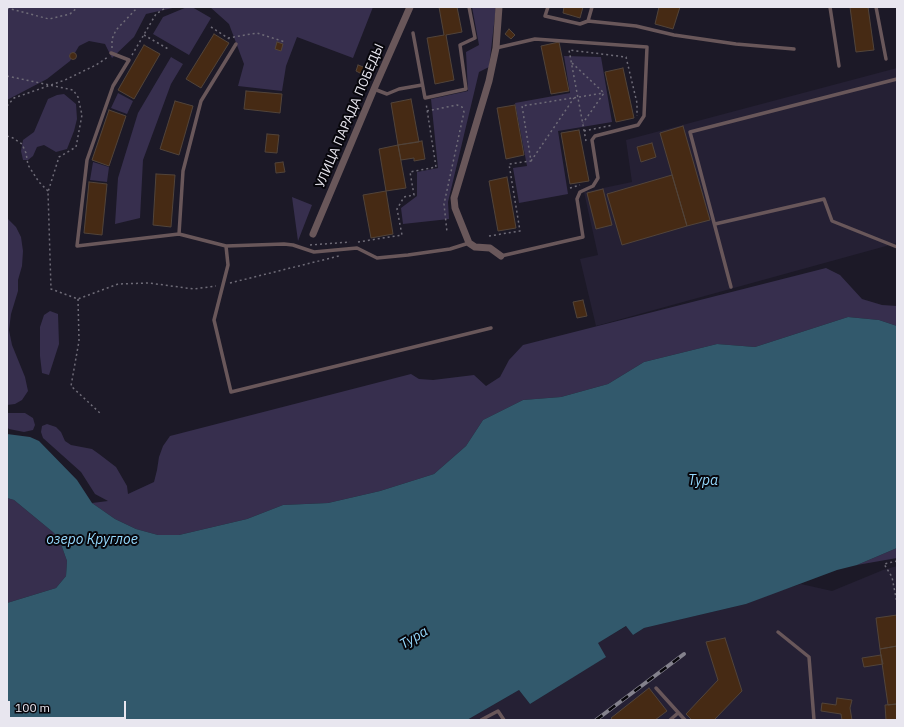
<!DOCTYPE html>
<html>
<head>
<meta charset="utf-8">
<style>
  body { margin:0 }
  #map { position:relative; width:904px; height:727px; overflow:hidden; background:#1c1927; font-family:"IBM Plex Sans",sans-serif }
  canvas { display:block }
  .frame { position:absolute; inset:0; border:8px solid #e8e6ef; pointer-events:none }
  .scale { position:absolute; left:8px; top:701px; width:118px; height:18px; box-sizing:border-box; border:2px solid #e8e6ef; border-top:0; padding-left:5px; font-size:12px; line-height:14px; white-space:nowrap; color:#e8e6ef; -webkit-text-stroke:3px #07060b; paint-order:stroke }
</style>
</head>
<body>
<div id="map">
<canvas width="904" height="727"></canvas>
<div class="frame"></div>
<div class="scale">100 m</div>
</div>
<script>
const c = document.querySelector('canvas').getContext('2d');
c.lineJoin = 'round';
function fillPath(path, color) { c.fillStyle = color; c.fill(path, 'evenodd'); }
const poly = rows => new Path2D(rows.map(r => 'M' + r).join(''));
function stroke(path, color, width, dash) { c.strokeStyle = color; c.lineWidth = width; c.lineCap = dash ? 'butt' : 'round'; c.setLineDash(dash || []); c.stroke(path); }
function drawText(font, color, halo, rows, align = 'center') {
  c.font = font + ' "IBM Plex Sans",sans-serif'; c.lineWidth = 4; c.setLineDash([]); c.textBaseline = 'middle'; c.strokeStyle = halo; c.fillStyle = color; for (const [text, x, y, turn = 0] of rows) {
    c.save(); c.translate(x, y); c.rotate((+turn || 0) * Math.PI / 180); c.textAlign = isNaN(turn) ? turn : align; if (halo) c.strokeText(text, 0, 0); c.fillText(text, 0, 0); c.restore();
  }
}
fillPath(poly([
  [897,68,897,243,596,326,580,259,598,255,584,192,632,182,626,140],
  [897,566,897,720,467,720,519,690,530,704,605,657,597,643,627,626,633,635,644,628,746,604,778,591,801,584,832,591,883,570]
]), '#252034');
fillPath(poly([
  [7,7,177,7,146,14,134,37,112,58,105,44,89,41,79,46,70,61,47,79,7,100],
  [187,7,192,7,211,18,189,55,153,34,163,17],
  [210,7,373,7,353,58,297,37,286,66,282,91,238,86,244,64,229,24],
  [472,7,496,7,489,67,479,72,448,202,449,219,403,224,401,208,417,196,417,172,438,168,431,99,468,91,466,52,479,45],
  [564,56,601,57,612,122,558,131,568,194,519,203,513,168,527,166,515,103,570,93],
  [171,57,183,64,171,84,143,160,140,218,115,224,118,178,138,113],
  [118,93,133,101,127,114,111,108],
  [64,94,76,104,77,119,74,131,67,149,56,152,44,145,37,147,33,156,28,160,23,160,21,151,23,140,34,132,48,99,57,95],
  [93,162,109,167,107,182,90,180],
  [292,197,312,205,298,241],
  [7,218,16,227,21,237,23,251,22,266,18,280,18,291,11,314,9,330,12,345,25,377,28,391,22,400,15,404,7,405],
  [826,268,840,275,862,299,882,305,897,306,897,326,879,320,848,317,755,347,717,344,644,362,608,384,561,397,523,400,483,420,466,446,434,474,380,491,328,503,283,505,247,519,179,535,158,535,136,529,115,519,92,503,108,501,95,494,81,472,43,438,41,432,42,426,47,424,56,427,61,432,65,441,71,445,92,449,99,454,116,467,127,486,128,494,154,482,157,470,159,457,163,446,170,436,411,374,419,379,433,380,474,375,486,386,500,377,509,360,523,345],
  [50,311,58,314,59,344,49,375,42,373,40,356,40,327,44,315],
  [8,413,25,413,33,418,35,425,33,430,24,432,9,429,7,427],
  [7,498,14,500,54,533,62,547,67,561,66,576,56,588,7,603],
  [897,548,897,558,857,565]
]), '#372f4e');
fillPath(poly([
  [848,317,879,320,897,326,897,548,857,565,837,570,746,604,644,628,633,635,626,626,598,643,606,657,530,704,519,690,467,720,7,720,7,603,56,588,66,576,67,561,62,547,54,533,14,500,7,498,7,434,30,437,39,441,77,480,92,503,115,519,136,529,158,535,179,535,247,519,283,505,328,503,380,491,434,474,466,446,483,420,523,400,561,397,608,384,644,362,717,344,755,347]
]), '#32596c');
const building = poly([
  [439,7,457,7,462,32,446,35,454,80,435,84,427,38,444,35,439,7],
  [564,7,583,7,580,18,563,13,564,7],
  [659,7,680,7,673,29,655,24,659,7],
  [850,7,868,7,874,50,856,52,850,7],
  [509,29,515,35,511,39,505,34,509,29],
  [214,34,229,43,201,88,186,79,214,34],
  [277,42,283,44,281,51,275,49,277,42],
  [559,42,569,91,551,94,541,46,559,42],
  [144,45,160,54,134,99,118,90,144,45],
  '69.5 56a3.5 3.5 0 1 1 7 0a3.5 3.5 0 1 1-7 0Z',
  [358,65,366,68,364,75,356,71,358,65],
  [623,68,634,118,616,122,605,72,623,68],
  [246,91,282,94,280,113,244,109,246,91],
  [411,99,419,142,398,145,391,103,411,99],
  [175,101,193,106,179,155,160,149,175,101],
  [515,105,524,155,506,159,497,108,515,105],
  [109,110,126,116,109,166,92,160,109,110],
  [683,126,710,220,687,226,660,133,683,126],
  [579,130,589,181,570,184,561,133,579,130],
  [267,134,279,135,277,153,265,152,267,134],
  [422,141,425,159,414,161,414,158,401,160,398,145,422,141],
  [652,143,656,157,641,162,637,147,652,143],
  [398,145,406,188,386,191,393,234,371,238,363,195,386,191,379,149,398,145],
  [283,162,285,172,276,173,275,163,283,162],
  [156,174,175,175,171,227,153,225,156,174],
  [672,175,687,226,622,245,607,194,672,175],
  [507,177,516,228,498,231,489,181,507,177],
  [89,182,107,184,102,235,84,233,89,182],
  [603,189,612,225,596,229,587,193,603,189],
  [583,300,587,316,577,318,573,302,583,300],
  [897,615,897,646,880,649,876,618,897,615],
  [725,638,742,691,714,720,692,720,686,714,718,680,706,642,725,638],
  [897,646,897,704,888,705,880,649,897,646],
  [881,655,883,664,864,667,862,658,881,655],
  [649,688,667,711,655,720,613,720,611,718,649,688],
  [837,698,852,700,850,708,852,720,842,720,841,714,821,711,822,703,836,705,837,698],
  [897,704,897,720,886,720,885,705,897,704]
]);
fillPath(building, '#462a14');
stroke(building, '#52443a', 1);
stroke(poly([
  [7,8,49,19,70,14,78,7],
  [211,27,231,40],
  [144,35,170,50],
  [228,38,257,33,285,42],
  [112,48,112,39,116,30,138,7],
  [132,55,156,14,167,7],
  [572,63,604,93,583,123],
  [7,76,73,90,78,97,82,115,76,147,59,157,48,192,51,289,78,299,118,284,149,283,194,289,216,286],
  [7,106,14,98,65,80,96,65,108,57],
  [427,111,457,105,462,107,464,112,444,204,447,232],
  [584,131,613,125],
  [7,136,13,138,22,144,26,153,28,165,39,182,48,191],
  [586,141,569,50,626,57,637,103,637,116],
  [531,161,574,98],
  [570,188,580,185],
  [489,236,520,231,509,164,531,161,522,106,604,93],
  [358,242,402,235,397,209,404,197,414,195,410,172,436,167,426,103],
  [310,245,350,242],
  [230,283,339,256],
  [78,299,79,341,71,386,101,414],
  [897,561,884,564,892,577,897,603]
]), '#6f6c78', 1.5, [2, 3]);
stroke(poly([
  [548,7,545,16,580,24,588,21,592,7],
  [830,7,839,66],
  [876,7,886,59],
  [588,21,636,26,674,35,736,44,794,49],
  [413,33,425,98,466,89,460,45,475,38,469,7],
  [496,48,535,39,647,47,644,116,638,125,595,136,592,140,598,178,593,186,580,192,577,199,583,237,501,256],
  [111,53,129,60,113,86,87,160,77,246,179,234,226,246,284,244,293,245,314,252,357,248,377,258,408,255,450,249,469,243],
  [374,89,387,94,399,89,422,85],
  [715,224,824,199,832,221,897,247],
  [179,234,183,171,201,101,236,44],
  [226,246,228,265,214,320,231,392,491,328],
  [731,287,690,132,897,79],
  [778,632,809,657,814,720],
  [656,688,685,720],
  [481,720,498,711,504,720],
  [670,720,678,713]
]), '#69575a', 3.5);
stroke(poly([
  [499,7,496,48,489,81,454,198,455,208,469,243,475,247,490,248,501,256],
  [313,234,374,89,410,7]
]), '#69575a', 7);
const rail = poly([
  [596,720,684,654]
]);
stroke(rail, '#84828d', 4);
stroke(rail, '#07060b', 2.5, [8]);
drawText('13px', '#e8e6ef', '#07060b', [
  ["УЛИЦА ПАРАДА ПОБЕДЫ",350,116,-67]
]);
drawText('italic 14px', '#96dafe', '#07060b', [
  ["Тура",703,481],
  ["озеро Круглое",92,540],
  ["Тура",414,638,-31]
]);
</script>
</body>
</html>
